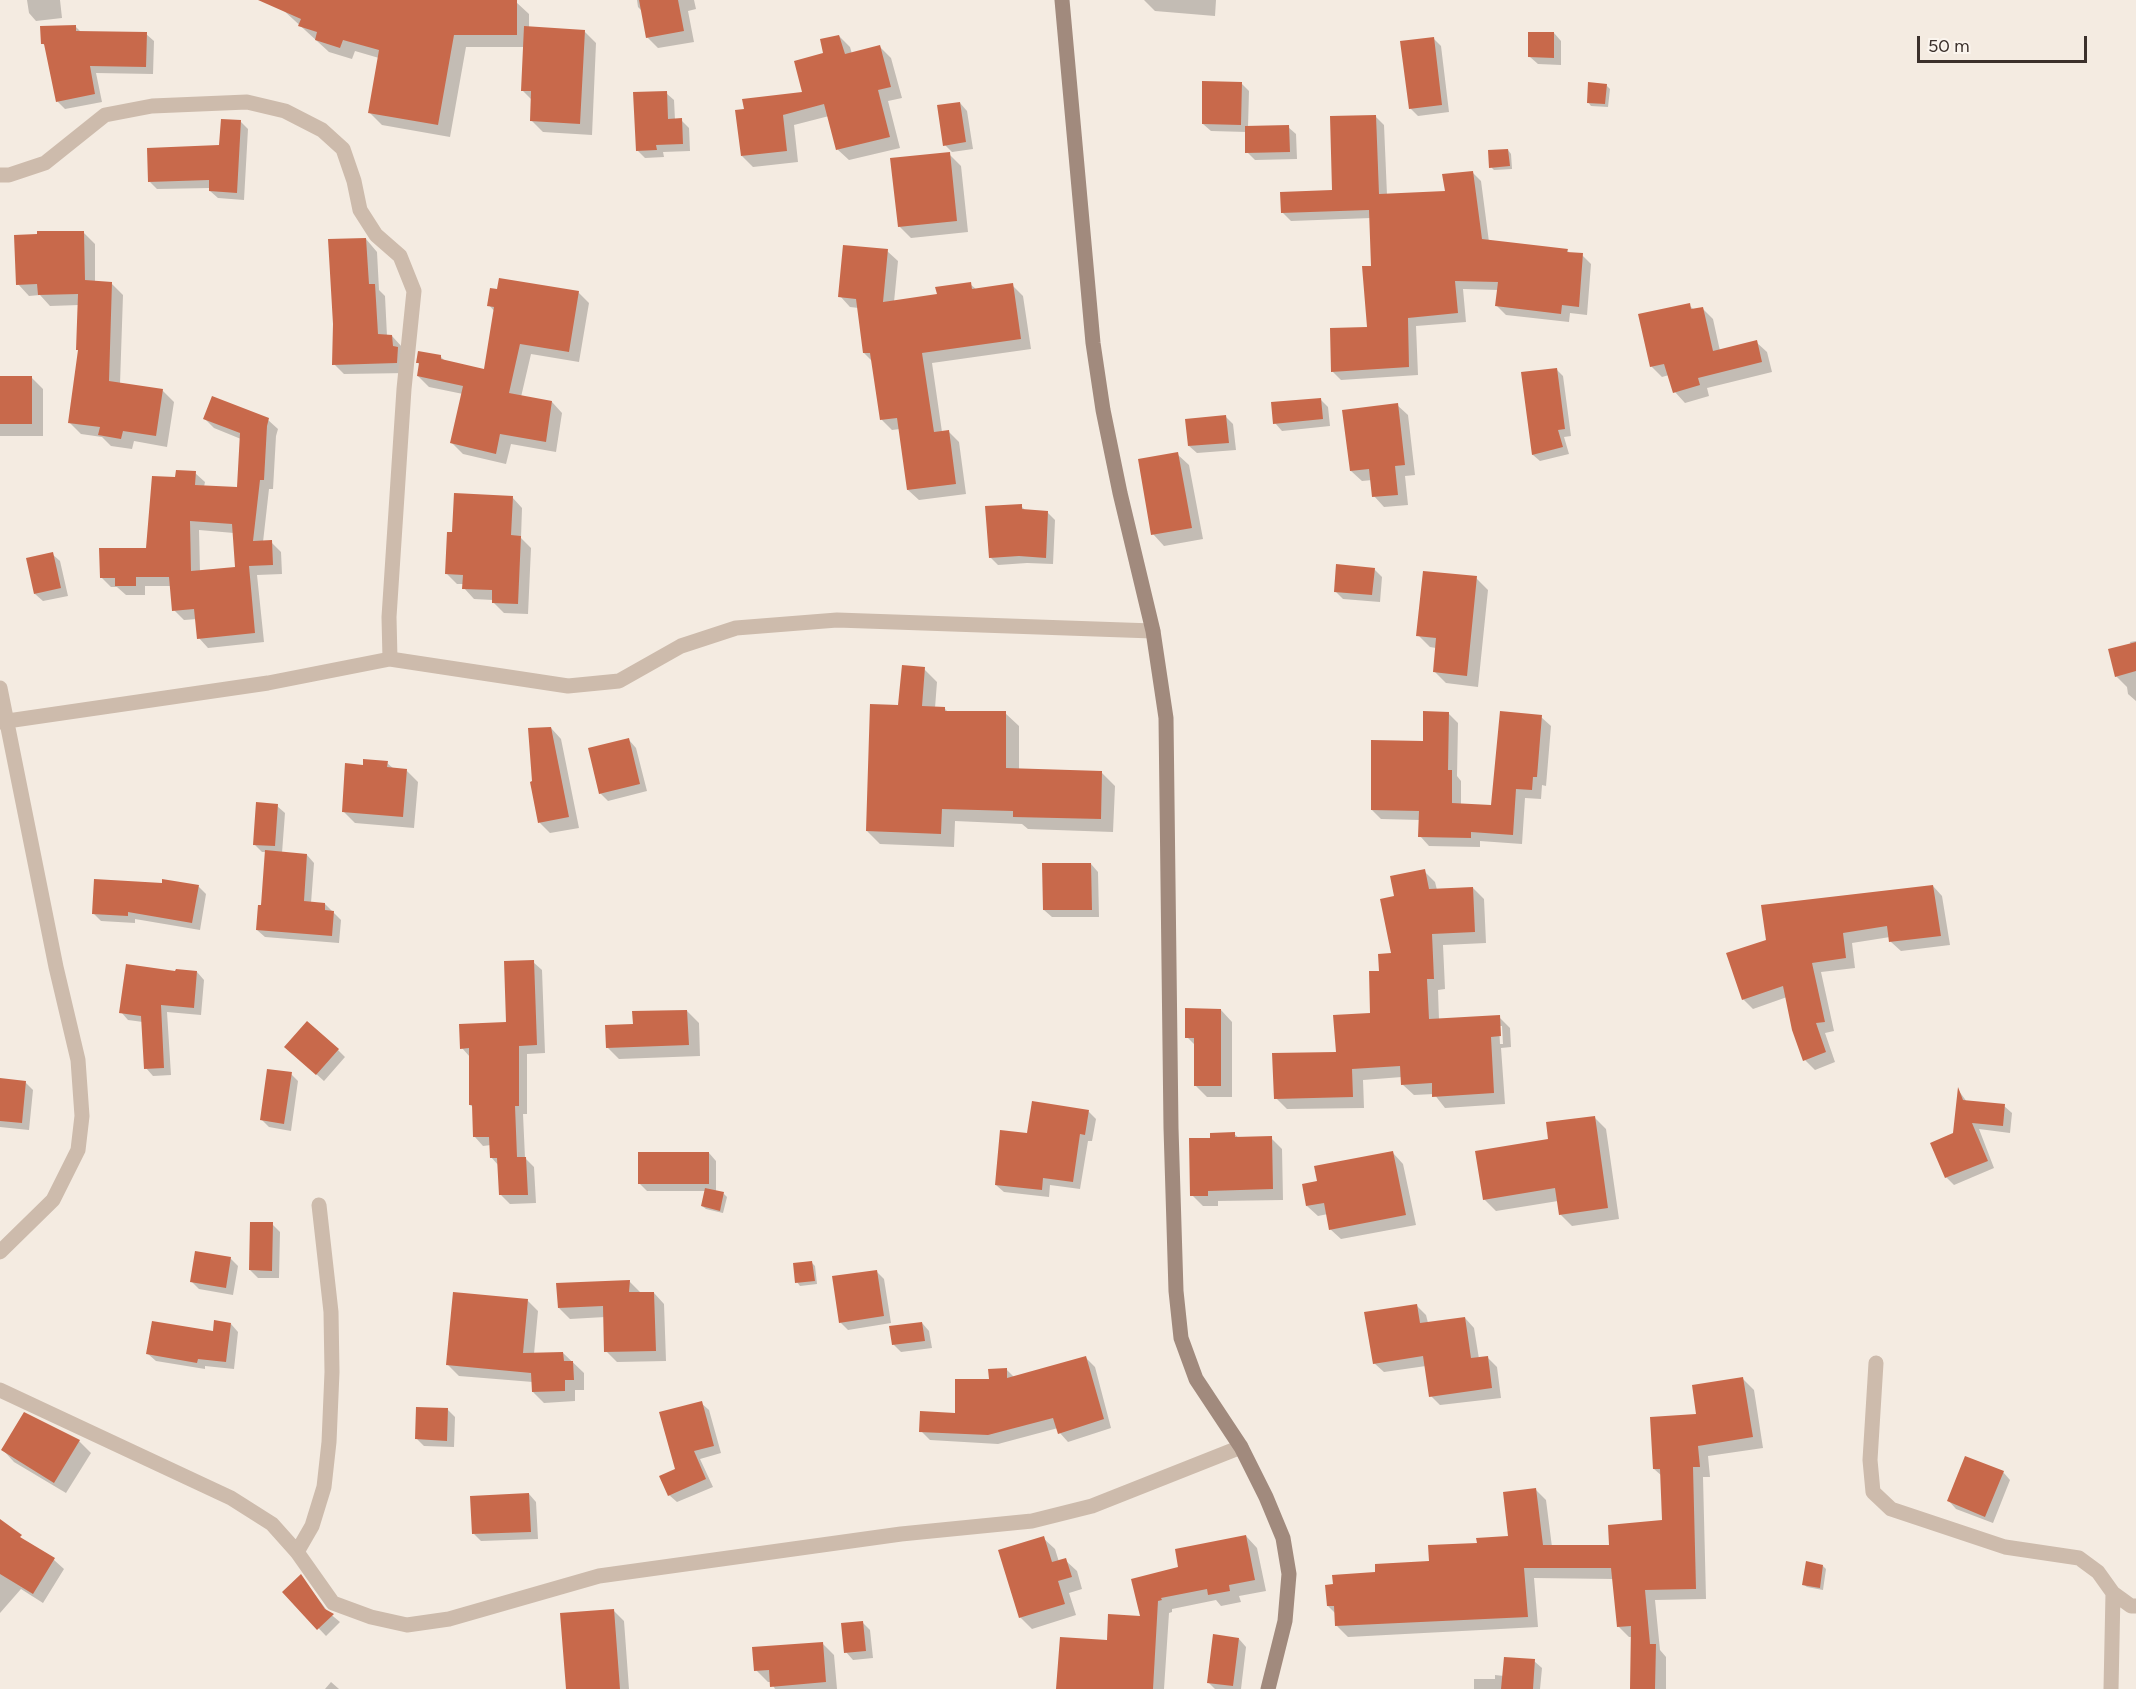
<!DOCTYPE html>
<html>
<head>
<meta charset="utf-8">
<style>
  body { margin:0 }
  #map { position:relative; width:2136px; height:1689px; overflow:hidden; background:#f4ebe1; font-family:Figtree,sans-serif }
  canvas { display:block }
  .scale { position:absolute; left:1917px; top:36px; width:170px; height:27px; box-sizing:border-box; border:3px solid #3b302b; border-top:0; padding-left:8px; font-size:18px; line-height:21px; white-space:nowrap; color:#3b302b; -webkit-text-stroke:4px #fbf5ee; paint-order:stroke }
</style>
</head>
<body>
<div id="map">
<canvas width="2136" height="1689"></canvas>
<div class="scale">50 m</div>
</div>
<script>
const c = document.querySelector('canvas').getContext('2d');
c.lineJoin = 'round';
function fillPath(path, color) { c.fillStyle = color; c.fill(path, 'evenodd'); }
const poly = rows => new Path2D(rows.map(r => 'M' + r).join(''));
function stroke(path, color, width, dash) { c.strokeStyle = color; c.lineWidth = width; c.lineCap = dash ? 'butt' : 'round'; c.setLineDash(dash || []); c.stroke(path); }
fillPath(poly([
  [27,0,60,0,62,18,36,21,29,13],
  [286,0,516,2,529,14,529,28,584,31,596,43,592,135,543,132,531,120,532,100,522,90,524,47,466,47,450,137,382,125,370,113,379,58,355,51,352,59,329,52,282,9],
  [637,0,694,0,696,9,688,11,694,42,658,48,647,37,642,11,638,7],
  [1144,0,1216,0,1215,16,1155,11],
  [75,26,82,33,146,34,154,41,153,74,96,73,102,102,65,109,57,101,47,47,42,43],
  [1554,33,1561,41,1561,65,1538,64,1530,57],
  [839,36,850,47,852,54,880,47,891,58,902,98,888,101,900,148,849,160,837,149,829,116,794,125,798,162,753,167,742,156,804,94,825,54],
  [1433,38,1441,46,1449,112,1418,116,1410,108],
  [1241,83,1249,91,1248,127,1288,127,1296,134,1297,159,1255,160,1247,152,1247,132,1211,131,1203,124],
  [1606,85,1610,89,1608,107,1591,106,1588,102],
  [666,93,674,100,675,120,681,120,689,128,690,151,663,152,664,157,645,158,637,150],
  [960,103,967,111,973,149,952,152,945,145],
  [1375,116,1384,125,1387,195,1446,193,1472,172,1481,181,1489,242,1567,250,1570,254,1582,255,1591,264,1587,315,1570,313,1569,322,1506,315,1497,306,1499,290,1463,289,1466,322,1416,326,1418,375,1341,380,1332,371,1369,329,1373,267,1371,218,1291,221,1282,212,1334,192],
  [240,121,248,129,244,200,218,198,210,191,210,188,157,189,150,182,220,147],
  [1508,150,1511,154,1512,169,1494,170,1491,167],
  [949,154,961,166,968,232,911,238,899,226],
  [83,232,95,244,95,282,111,283,123,295,120,384,162,390,174,402,167,447,134,441,132,449,111,446,102,437,81,434,69,422,80,351,79,305,50,306,40,295,29,296,18,284],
  [366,239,377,252,379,290,385,296,387,336,392,336,402,347,407,373,344,374,334,364],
  [887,251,898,261,894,302,938,296,970,284,977,290,1012,285,1023,296,1031,349,932,363,942,432,948,431,959,442,966,494,919,500,908,490,900,429,892,430,882,420,873,362,864,353,859,308,850,307,840,296],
  [578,292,589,303,579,362,531,354,521,397,552,402,562,413,556,452,511,444,506,464,463,454,452,443,463,394,429,387,418,376,420,365,418,363,441,357,446,362,485,371,495,312,489,305],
  [1689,305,1694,310,1702,308,1713,319,1720,351,1756,342,1767,352,1772,372,1707,388,1709,396,1685,403,1675,392,1669,375,1662,377,1651,366],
  [1557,370,1563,376,1571,436,1564,437,1569,454,1540,461,1533,455,1523,374],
  [0,377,31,377,43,389,43,436,0,436],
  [1320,399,1328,407,1330,426,1282,431,1275,423],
  [1397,405,1408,415,1415,475,1405,476,1408,505,1384,507,1374,496,1372,480,1362,481,1351,471],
  [1226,417,1233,424,1236,450,1197,453,1189,446],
  [205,419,268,420,278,429,276,436,273,489,269,489,263,542,271,542,281,552,282,574,257,575,264,642,208,648,199,638,197,619,184,620,174,610,171,586,145,586,145,595,126,595,117,587,111,587,101,577,148,549,177,479,195,473,205,482,204,487,239,489,241,439,214,428],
  [199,530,234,533,237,568,200,572],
  [1177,454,1189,465,1203,539,1164,546,1153,534],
  [512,497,522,508,521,538,531,548,528,614,504,613,493,602,493,600,474,599,464,588,464,584,457,584,447,574,454,534],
  [1021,506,1026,511,1047,512,1055,520,1053,564,1027,563,998,565,990,557],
  [52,554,60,561,68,596,43,601,35,594],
  [1374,569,1382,577,1380,602,1343,599,1335,591],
  [1476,578,1488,590,1478,687,1446,683,1434,671,1436,648,1430,647,1418,635],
  [2136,641,2136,701,2128,694,2127,687,2116,676,2131,645,2130,642],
  [924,669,937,682,935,708,944,708,948,712,1005,713,1019,726,1019,770,1102,773,1115,786,1113,832,1028,829,1022,824,955,821,954,847,880,844,867,831,900,707],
  [1448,713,1458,723,1457,776,1461,781,1461,805,1493,806,1541,717,1551,726,1546,786,1542,785,1541,799,1525,798,1522,844,1480,841,1480,847,1429,846,1420,836,1420,820,1381,819,1372,810],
  [551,728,561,739,579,828,550,833,540,823],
  [629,740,636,748,647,791,608,801,600,793],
  [387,763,394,769,406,770,418,782,414,828,355,823,343,811,364,766],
  [277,806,285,813,282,853,307,855,314,863,311,903,325,904,341,920,339,943,265,937,257,930,262,907,266,852,262,852,254,844],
  [1091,864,1098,872,1099,917,1052,917,1044,910],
  [1424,871,1435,882,1437,890,1473,888,1484,899,1486,943,1443,945,1445,989,1438,990,1439,1020,1499,1017,1510,1028,1511,1047,1501,1048,1505,1104,1445,1108,1434,1094,1414,1095,1402,1084,1402,1077,1363,1080,1364,1108,1287,1109,1276,1098,1338,1053,1372,1014,1381,972,1393,955,1396,897],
  [1499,1026,1502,1026,1503,1044,1500,1044],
  [198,886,206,894,200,930,135,919,135,923,101,921,93,913],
  [1933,886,1942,896,1950,945,1901,951,1891,942,1890,937,1852,943,1855,968,1821,972,1834,1031,1825,1033,1835,1062,1815,1070,1805,1060,1787,997,1753,1009,1743,999,1728,954],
  [533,962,542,970,545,1053,527,1054,527,1114,523,1114,525,1158,534,1167,536,1203,510,1204,501,1195,499,1166,491,1157,491,1145,483,1146,475,1137,473,1107,470,1105,470,1057,462,1048,508,1023],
  [197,972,204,980,201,1015,167,1012,171,1075,153,1076,146,1068,143,1022,128,1020,121,1012,177,973],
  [1221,1010,1232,1022,1232,1097,1207,1097,1195,1085,1196,1046,1187,1037],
  [687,1011,699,1023,700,1056,619,1059,607,1047,634,1025],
  [338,1050,345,1057,324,1081,294,1054],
  [291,1074,298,1081,291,1131,269,1127,262,1120],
  [0,1080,25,1082,33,1090,29,1130,0,1127],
  [1959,1091,1967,1102,2004,1106,2012,1113,2010,1133,1979,1129,1994,1168,1954,1185,1946,1177,1955,1134],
  [1088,1111,1096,1119,1092,1141,1088,1141,1080,1189,1050,1185,1049,1197,1004,1192,996,1185,1028,1135],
  [1594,1117,1606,1129,1619,1219,1572,1226,1560,1214,1558,1201,1496,1211,1484,1199,1550,1140],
  [1234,1134,1239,1138,1271,1138,1282,1149,1283,1200,1218,1201,1218,1206,1203,1206,1192,1195,1211,1139],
  [709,1153,716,1161,716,1192,723,1193,727,1197,723,1213,706,1209,702,1206,705,1191,647,1191,639,1183],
  [1393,1153,1403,1164,1416,1225,1341,1239,1330,1229,1328,1214,1318,1216,1307,1206,1319,1183],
  [272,1224,280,1232,279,1278,258,1278,250,1270],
  [230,1258,238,1266,233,1295,199,1289,192,1282],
  [812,1263,815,1266,817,1284,800,1286,797,1282],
  [876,1271,884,1279,891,1323,848,1330,840,1322],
  [629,1281,640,1292,654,1293,664,1304,666,1361,617,1362,606,1351,605,1317,570,1319,559,1308],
  [527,1300,538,1311,534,1354,563,1353,584,1373,584,1390,575,1390,575,1401,544,1403,533,1392,533,1382,459,1376,448,1365],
  [1417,1306,1426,1315,1428,1323,1465,1318,1474,1328,1479,1359,1487,1357,1497,1367,1501,1398,1440,1405,1431,1396,1426,1366,1384,1372,1374,1363],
  [922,1323,929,1331,932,1348,901,1352,893,1344],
  [231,1324,238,1332,234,1369,205,1366,205,1369,156,1361,148,1354,214,1333],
  [1086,1358,1095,1367,1111,1428,1068,1442,1060,1433,1058,1428,998,1444,930,1440,921,1431,957,1414,991,1381,1006,1369,1015,1378],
  [1743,1379,1754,1390,1763,1448,1708,1456,1710,1477,1703,1477,1706,1599,1655,1600,1660,1650,1666,1657,1666,1689,1632,1689,1632,1637,1629,1637,1618,1626,1614,1579,1534,1578,1538,1627,1348,1637,1337,1626,1336,1614,1328,1606,1377,1574,1430,1563,1478,1545,1510,1538,1536,1490,1546,1500,1552,1547,1611,1547,1663,1522,1662,1476,1654,1469,1698,1415],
  [701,1403,709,1410,721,1453,700,1459,713,1487,677,1502,669,1495],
  [447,1409,455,1417,454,1447,424,1446,417,1439],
  [79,1441,91,1453,66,1493,14,1462,3,1450],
  [2003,1472,2010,1480,1993,1523,1956,1509,1949,1501],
  [529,1494,536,1502,538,1539,481,1541,474,1534],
  [0,1521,28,1544,54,1560,64,1569,43,1603,21,1589,0,1613],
  [1246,1536,1257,1548,1266,1591,1239,1596,1241,1602,1221,1606,1216,1600,1172,1609,1172,1612,1169,1613,1164,1689,1058,1689,1108,1642,1142,1617,1180,1568],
  [1043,1538,1055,1549,1059,1562,1065,1560,1077,1571,1082,1589,1069,1593,1076,1615,1032,1629,1020,1617],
  [1823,1566,1826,1569,1823,1590,1807,1587,1803,1584],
  [301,1576,328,1612,340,1622,326,1636,284,1592],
  [613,1610,624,1621,629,1689,568,1689],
  [862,1622,870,1630,873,1658,853,1660,846,1652],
  [1239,1639,1246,1647,1241,1689,1215,1689,1208,1682],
  [822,1643,834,1655,837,1689,775,1689,771,1682,768,1682,756,1670],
  [1534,1661,1542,1668,1540,1689,1474,1689,1474,1679,1495,1679,1495,1675,1504,1676],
  [331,1682,339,1689,325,1689]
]), '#0003');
fillPath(poly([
  [258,0,517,0,517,35,454,35,438,125,368,113,379,50,343,40,340,48,315,40,317,32,298,26,301,19],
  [639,0,678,0,684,31,646,38],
  [76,25,76,31,147,32,146,67,90,66,95,94,56,102,44,44,41,44,40,26],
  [524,26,585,30,580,124,530,121,531,91,521,91],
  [1528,32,1554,32,1554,58,1528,57],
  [839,35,845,54,880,45,891,87,878,90,890,137,836,150,824,104,783,115,787,151,741,156,735,110,744,109,742,99,802,92,794,61,823,53,820,39],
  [1434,37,1442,105,1409,109,1400,41],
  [1202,81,1242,82,1241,125,1202,124],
  [1588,82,1607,84,1605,104,1587,103],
  [667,91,668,119,682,118,683,144,656,145,657,150,636,151,633,92],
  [960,102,966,142,943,146,937,105],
  [1376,115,1379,194,1445,191,1442,174,1473,171,1482,239,1568,249,1567,252,1583,253,1579,307,1562,305,1561,314,1495,306,1498,282,1455,281,1458,313,1408,318,1409,367,1331,372,1330,328,1367,327,1362,266,1371,266,1369,210,1281,213,1280,192,1332,190,1330,116],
  [221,119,241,120,237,193,209,191,209,180,148,182,147,148,219,145],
  [1289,125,1290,152,1245,153,1245,126],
  [1508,149,1510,166,1489,168,1488,150],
  [950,152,957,221,898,227,890,158],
  [37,231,84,231,85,280,112,282,109,381,163,389,156,436,123,431,121,439,98,435,100,427,68,423,78,350,76,350,78,294,38,295,37,284,16,285,14,235,37,234],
  [366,238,369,284,375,284,378,334,392,335,393,346,398,347,397,363,332,365,333,324,328,239],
  [843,245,888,249,883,302,937,294,935,287,971,282,972,289,1013,283,1021,339,922,353,934,432,949,430,956,484,907,490,897,418,880,420,870,353,863,353,856,299,838,297],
  [499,278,579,291,569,352,520,344,509,393,552,401,546,442,500,434,496,454,450,443,463,386,417,376,419,363,416,363,418,351,441,355,441,359,484,369,494,307,487,306,490,288,497,289],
  [1690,303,1691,309,1703,307,1713,351,1757,340,1762,362,1698,378,1700,385,1673,393,1664,364,1650,367,1638,314],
  [1557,368,1565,429,1558,430,1563,447,1532,455,1521,372],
  [0,376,32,376,32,424,0,424],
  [212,396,269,418,267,426,264,480,260,480,253,541,272,540,273,565,249,566,255,633,197,639,194,609,172,611,169,577,136,577,136,586,115,586,115,578,100,578,99,548,146,548,152,476,175,477,176,470,196,471,195,485,237,487,240,433,203,419],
  [190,521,232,524,235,567,191,571],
  [1321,398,1323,419,1273,424,1271,402],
  [1398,403,1405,465,1395,466,1398,495,1372,497,1369,469,1350,471,1342,410],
  [1226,415,1229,443,1188,446,1185,419],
  [1178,452,1192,528,1151,535,1138,459],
  [454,493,513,496,511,535,521,536,518,604,492,603,492,590,462,589,463,575,445,574,447,532,452,532],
  [1022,504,1022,509,1048,511,1046,558,1019,556,989,558,985,506],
  [53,552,61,588,34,594,26,558],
  [1336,564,1375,568,1372,595,1334,592],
  [1423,571,1477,576,1467,676,1433,672,1436,638,1416,636],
  [2136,642,2136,671,2115,677,2108,649],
  [902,665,925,667,922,706,945,707,945,711,1006,711,1006,768,1102,771,1101,819,1013,817,1013,811,942,809,941,834,866,831,870,704,898,705],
  [1423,711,1449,712,1448,770,1452,770,1452,803,1491,805,1500,711,1542,715,1537,777,1533,777,1532,790,1516,789,1513,835,1471,832,1471,838,1418,837,1419,811,1371,810,1371,740,1423,741],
  [551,727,569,817,538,823,530,782,532,781,528,728],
  [629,738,640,784,599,794,588,748],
  [363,759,388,761,387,767,407,769,403,817,342,812,345,763,363,765],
  [256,802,278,804,275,846,253,845],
  [265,850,307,854,304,901,325,903,325,910,334,911,332,936,256,930,258,905,261,905],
  [1042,863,1091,863,1092,910,1043,910],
  [1425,869,1429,889,1473,887,1475,932,1432,934,1434,979,1427,979,1429,1019,1500,1015,1501,1036,1491,1037,1494,1093,1432,1097,1432,1083,1401,1085,1400,1066,1352,1069,1353,1097,1274,1099,1272,1053,1336,1052,1333,1015,1370,1013,1369,971,1379,971,1378,954,1391,953,1380,899,1394,896,1390,876],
  [94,879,162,883,162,879,199,885,192,923,128,912,128,916,92,914],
  [1933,885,1941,936,1889,942,1887,926,1843,933,1846,958,1812,963,1825,1022,1816,1023,1826,1052,1803,1061,1792,1030,1783,986,1742,1000,1726,953,1766,940,1761,905],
  [534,960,537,1045,519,1046,519,1106,515,1106,517,1157,526,1157,528,1195,499,1195,497,1158,490,1158,489,1137,473,1137,472,1105,469,1105,469,1048,460,1049,459,1024,506,1022,504,961],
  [126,964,175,971,176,969,197,971,194,1008,161,1005,164,1068,144,1069,141,1016,119,1013],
  [1185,1008,1221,1009,1221,1086,1194,1086,1194,1038,1185,1038],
  [687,1010,689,1045,606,1048,605,1025,633,1024,632,1011],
  [307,1021,339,1049,316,1075,284,1047],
  [267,1069,292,1072,284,1124,260,1120],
  [0,1078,26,1081,22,1123,0,1121],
  [1958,1087,1963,1100,2005,1104,2003,1126,1972,1123,1988,1161,1945,1178,1930,1143,1953,1133],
  [1032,1101,1089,1110,1085,1135,1080,1134,1073,1182,1043,1178,1042,1190,995,1185,1000,1130,1027,1133],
  [1595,1116,1608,1208,1559,1215,1555,1188,1483,1200,1475,1151,1548,1139,1546,1122],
  [1235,1132,1235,1137,1272,1136,1273,1189,1208,1191,1208,1196,1190,1196,1189,1138,1210,1138,1210,1133],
  [1393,1151,1406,1215,1329,1230,1324,1203,1306,1206,1302,1184,1317,1181,1314,1166],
  [638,1152,709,1152,709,1184,638,1184],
  [705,1188,724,1192,720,1211,701,1206],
  [250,1222,273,1222,272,1271,249,1270],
  [195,1251,231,1257,226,1288,190,1282],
  [812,1261,815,1281,795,1283,793,1263],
  [877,1270,884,1316,839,1323,832,1276],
  [630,1280,629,1292,654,1292,656,1351,604,1352,603,1306,558,1308,556,1283],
  [453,1292,528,1299,523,1353,563,1352,564,1361,573,1361,574,1380,565,1380,565,1391,532,1392,531,1373,446,1365],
  [1417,1304,1420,1323,1465,1317,1471,1358,1488,1356,1492,1388,1429,1397,1423,1356,1373,1364,1364,1312],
  [214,1320,231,1323,226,1362,198,1359,197,1363,146,1354,152,1321,213,1331],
  [922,1322,925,1341,892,1345,889,1326],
  [1086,1356,1104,1419,1058,1434,1053,1418,988,1435,919,1432,920,1411,955,1413,955,1379,989,1379,988,1369,1007,1368,1007,1378],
  [1743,1377,1753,1437,1698,1446,1700,1467,1693,1467,1696,1589,1645,1590,1650,1644,1656,1644,1655,1689,1630,1689,1631,1626,1617,1627,1611,1568,1524,1568,1528,1617,1335,1626,1334,1606,1327,1606,1325,1585,1333,1584,1332,1575,1375,1572,1375,1564,1429,1561,1428,1545,1477,1543,1476,1538,1508,1536,1503,1492,1536,1488,1543,1545,1609,1545,1608,1525,1662,1520,1660,1469,1653,1469,1650,1417,1696,1414,1692,1385],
  [702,1401,714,1446,694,1451,706,1479,668,1496,659,1476,675,1469,659,1412],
  [416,1407,448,1408,447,1441,415,1439],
  [24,1412,80,1440,54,1483,1,1450],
  [1965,1456,2004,1471,1985,1517,1947,1501],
  [529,1493,531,1532,472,1534,470,1496],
  [0,1519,22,1535,20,1537,55,1558,33,1594,0,1574],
  [1246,1535,1255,1580,1229,1585,1230,1591,1208,1595,1207,1589,1161,1598,1162,1600,1158,1601,1153,1689,1056,1689,1060,1637,1107,1640,1108,1614,1140,1616,1131,1579,1178,1567,1175,1549],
  [1044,1536,1052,1562,1066,1558,1072,1577,1058,1581,1065,1604,1019,1618,998,1550],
  [1806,1561,1823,1565,1820,1588,1802,1585],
  [301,1574,325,1609,334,1614,317,1630,282,1592],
  [614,1609,620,1689,566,1689,560,1613],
  [863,1621,866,1651,844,1653,841,1623],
  [1213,1634,1239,1638,1233,1686,1207,1683],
  [823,1642,826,1682,770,1687,769,1670,754,1671,752,1647],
  [1504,1657,1535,1659,1533,1689,1501,1689]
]), '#c8694b');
stroke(poly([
  [0,175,9,175,45,163,105,115,152,106,247,102,285,111,322,130,343,149,354,181,360,210,376,235,400,256,414,291,404,389,389,617,390,659],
  [0,688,56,967,78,1060,82,1116,78,1150,53,1200,0,1252],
  [0,722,268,683,390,659,568,686,619,681,681,646,736,628,837,620,1153,631],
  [1876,1363,1870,1460,1873,1492,1891,1509,2005,1547,2079,1558,2098,1572,2113,1593,2131,1606,2136,1606],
  [0,1390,231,1498,272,1524,297,1552,333,1603,371,1617,407,1625,449,1619,599,1576,901,1534,1032,1521,1092,1506,1241,1447],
  [297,1552,312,1526,324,1487,329,1442,332,1372,331,1312,319,1205],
  [2111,1689,2113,1593]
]), '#cdbbac', 15);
stroke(poly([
  [1062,0,1093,343,1103,410,1120,493,1153,631,1166,718,1171,1128,1176,1291,1181,1338,1196,1379,1241,1447,1266,1497,1283,1538,1289,1574,1285,1621,1268,1689]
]), '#a18a7d', 15);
</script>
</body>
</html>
